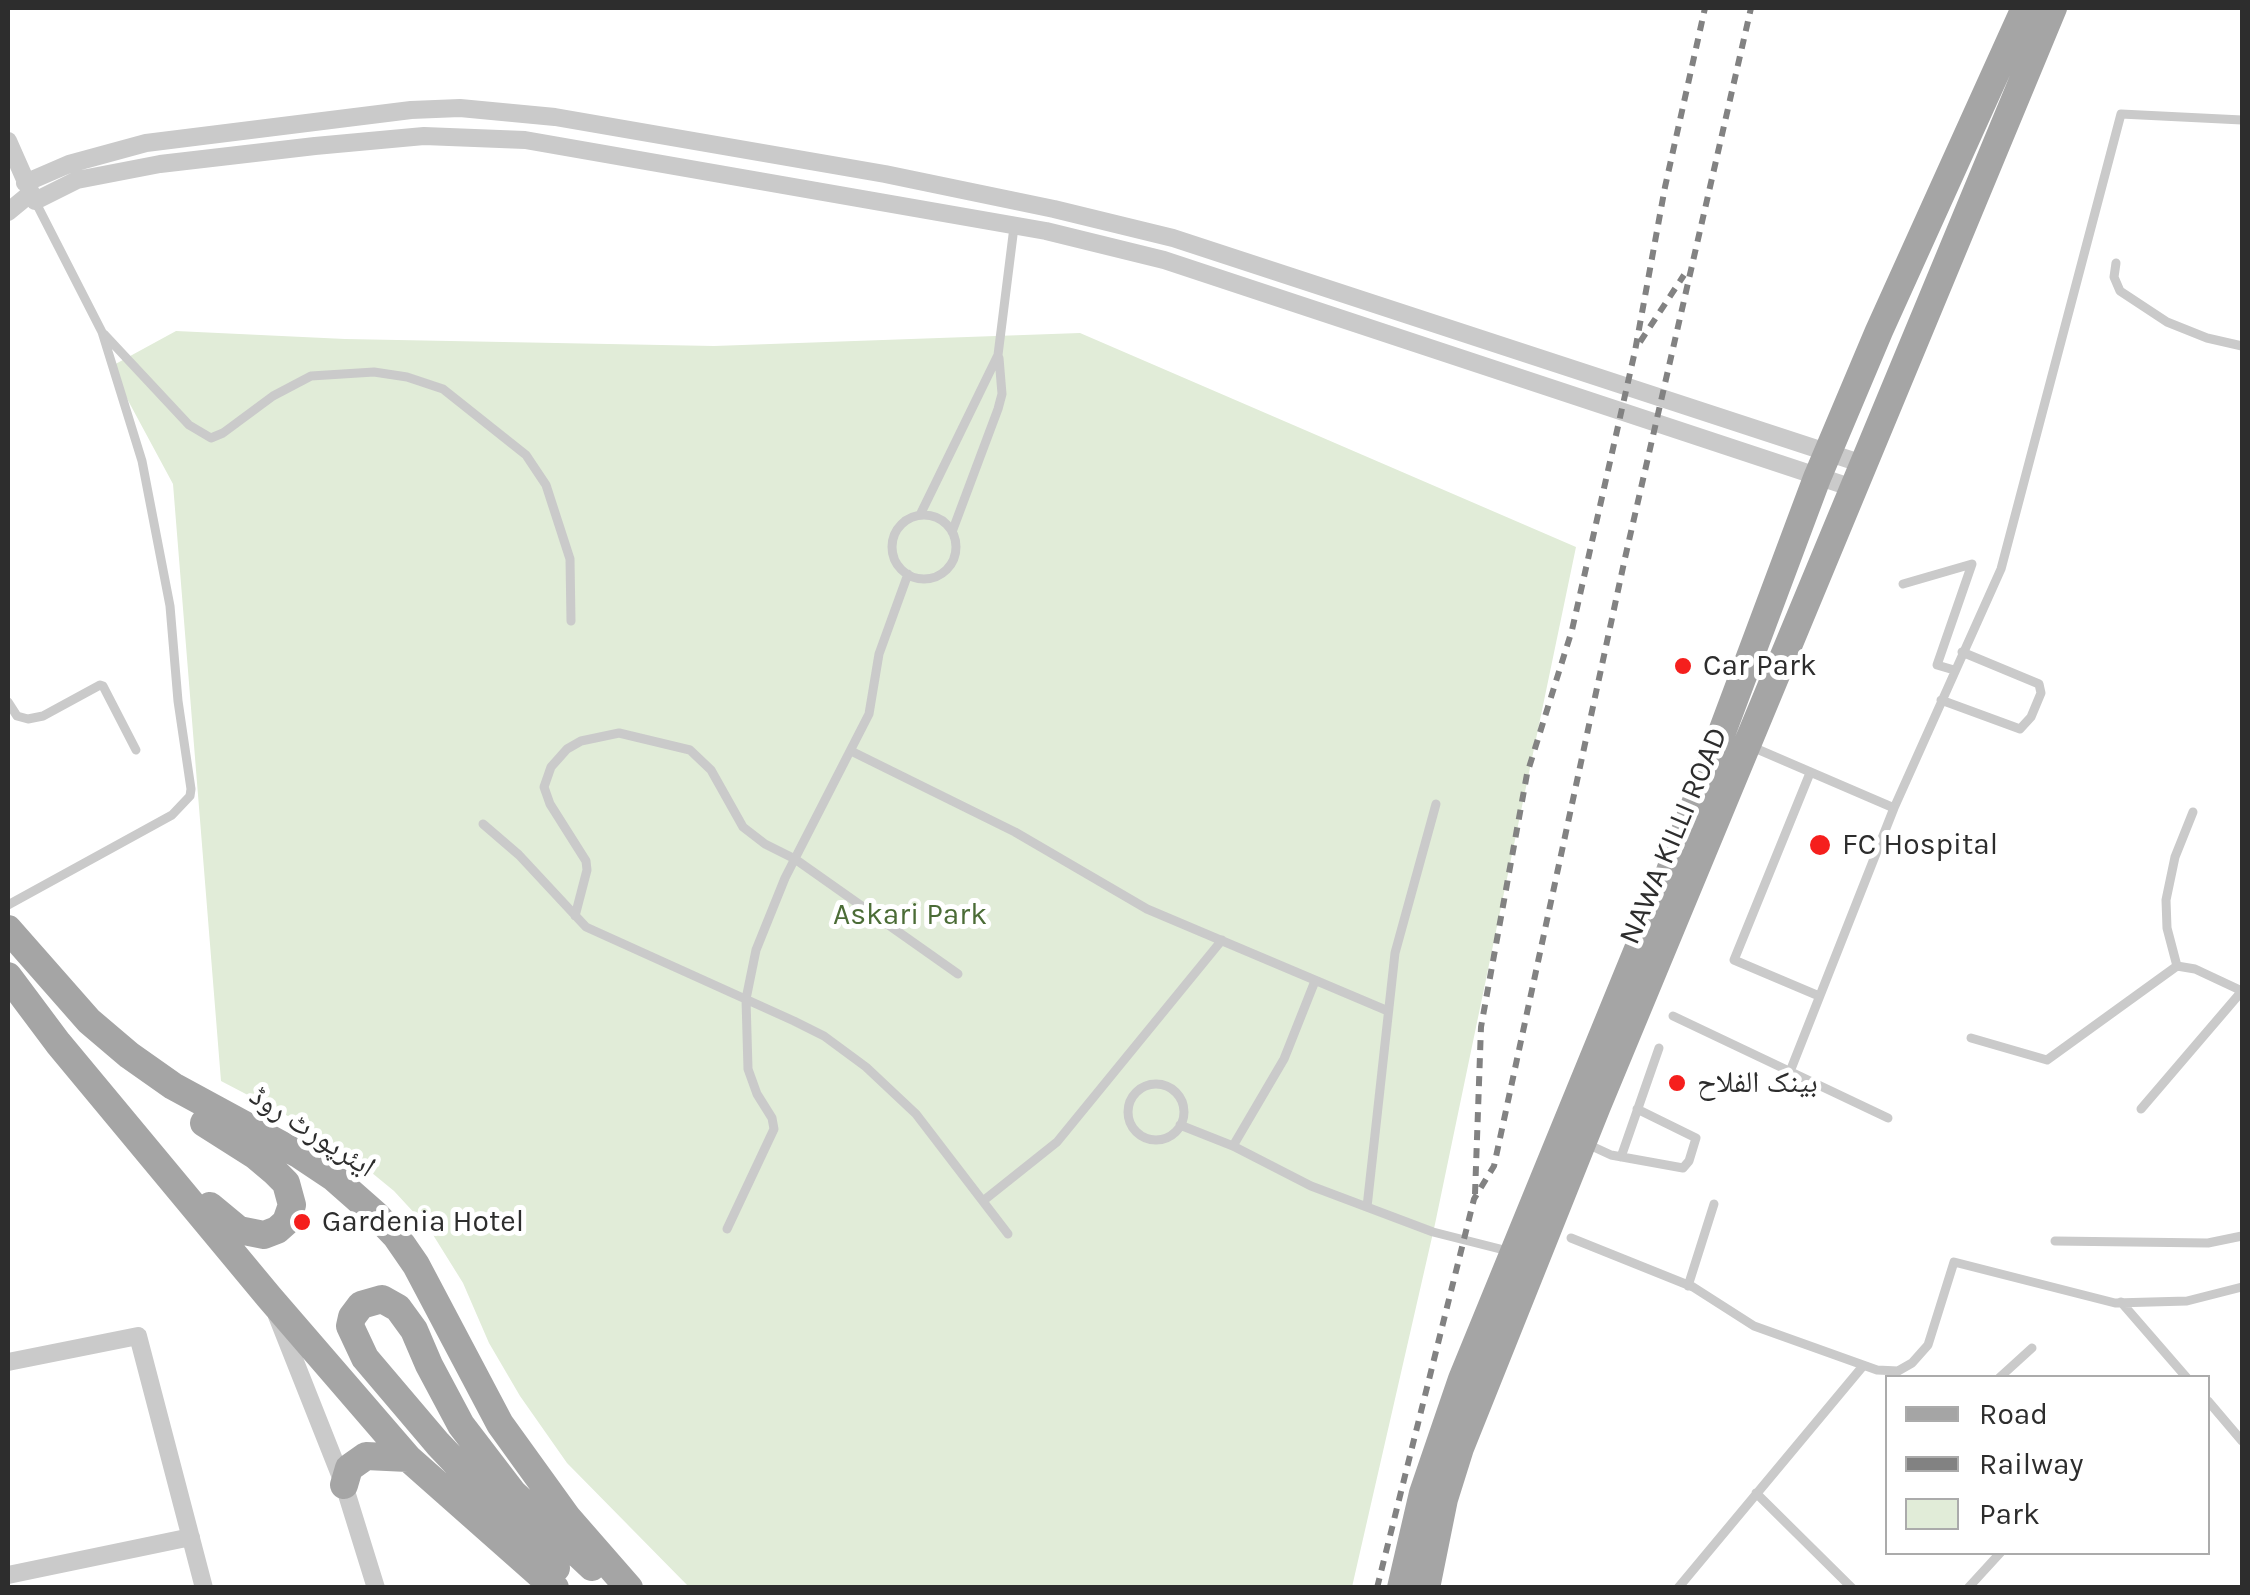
<!DOCTYPE html>
<html>
<head>
<meta charset="utf-8">
<style>
  body { margin:0 }
  #map { position:relative; width:2250px; height:1595px; overflow:hidden; background:#fff; font-family:Karla,sans-serif }
  canvas { display:block }
  .frame { position:absolute; inset:0; border:10px solid #2d2d2d; pointer-events:none }
  .legend { position:absolute; left:1885px; top:1375px; width:325px; height:180px; box-sizing:border-box; background:#fff; border:2px solid #ababab; margin:0; padding:12px 18px; list-style:none; font-size:30px; color:#2d2d2d }
  .legend li { display:flex; align-items:center; gap:20px; height:50px }
  .legend b { width:50px; border:2px solid #ababab }
</style>
</head>
<body>
<div id="map">
<canvas width="2250" height="1595"></canvas>
<div class="frame"></div>
<ul class="legend">
<li><b style="height:12px;background:#a5a5a5"></b>Road</li>
<li><b style="height:12px;background:#828282"></b>Railway</li>
<li><b style="height:28px;background:#e1ecd8"></b>Park</li>
</ul>
</div>
<script>
const c = document.querySelector('canvas').getContext('2d');
c.lineJoin = 'round';
function fillPath(path, color) { c.fillStyle = color; c.fill(path, 'evenodd'); }
const poly = rows => new Path2D(rows.map(r => 'M' + r).join(''));
function stroke(path, color, width, dash) { c.strokeStyle = color; c.lineWidth = width; c.lineCap = dash ? 'butt' : 'round'; c.setLineDash(dash || []); c.stroke(path); }
function drawText(font, color, halo, rows, align = 'center') {
  c.font = font + ' Karla,"Noto Naskh Arabic",sans-serif'; c.lineWidth = 10; c.setLineDash([]); c.textBaseline = 'middle'; c.strokeStyle = halo; c.fillStyle = color; for (const [text, x, y, turn = 0] of rows) {
    c.save(); c.translate(x, y); c.rotate((+turn || 0) * Math.PI / 180); c.textAlign = isNaN(turn) ? turn : align; if (halo) c.strokeText(text, 0, 0); c.fillText(text, 0, 0); c.restore();
  }
}
fillPath(poly([
  [176,331,345,339,714,346,1080,333,1576,547,1435,1224,1352,1587,689,1587,567,1463,520,1396,489,1343,463,1283,430,1230,394,1191,355,1159,307,1126,221,1081,173,484,110,367]
]), '#e1ecd8');
stroke(poly([
  [2116,263,2114,277,2120,291,2167,322,2207,338,2242,346],
  [104,334,189,425,211,438,223,433,273,396,311,376,374,372,407,377,443,389,526,455,546,485,570,559,571,621],
  [920,515,998,355,1014,227],
  '892 547a32 32 0 1 1 64 0a32 32 0 1 1-64 0Z',
  [952,532,998,409,1002,394,999,358],
  [1903,584,1972,564,1937,665,1954,670],
  [1941,700,2020,729,2031,717,2041,693,2039,684,1962,652],
  [8,702,17,716,28,719,43,716,100,685,103,686,136,750],
  [1750,746,1894,808],
  [851,751,1015,832,1147,909,1388,1011],
  [1810,773,1734,960,1819,996],
  [483,824,519,855,586,927,794,1021,824,1036,866,1067,916,1114,1008,1234],
  [8,905,172,815,190,796,191,789,178,701,170,606,142,461,102,332,35,201],
  [575,916,587,870,586,861,550,804,544,787,551,767,567,749,581,741,619,733,690,750,711,770,743,827,765,844,795,859,958,974],
  [2177,966,2167,928,2166,900,2175,857,2193,812],
  [1673,1016,1888,1118],
  [1971,1038,2047,1060,2177,966,2195,969,2242,991],
  [1791,1069,1894,808,2001,569,2121,114,2242,120],
  '1128 1112a28 28 0 1 1 56 0a28 28 0 1 1-56 0Z',
  [2141,1109,2242,991],
  [1180,1125,1233,1146,1311,1186,1433,1232,1508,1251],
  [1585,1143,1611,1155,1683,1168,1689,1161,1696,1138,1637,1109],
  [1233,1146,1284,1059,1315,981],
  [1621,1157,1659,1048],
  [983,1201,1057,1142,1222,940],
  [1367,1207,1395,953,1436,804],
  [727,1229,774,1129,772,1118,757,1094,748,1069,746,999,756,950,785,878,869,714,879,654,908,574],
  [1571,1238,1693,1287,1754,1326,1877,1370,1898,1371,1912,1363,1928,1345,1954,1262,2115,1303,2187,1301,2242,1287],
  [2055,1241,2208,1243,2242,1236],
  [1688,1286,1714,1204],
  [2121,1302,2187,1378],
  [1999,1378,2032,1348],
  [2208,1401,2242,1441],
  [1756,1493,1852,1588],
  [1678,1588,1863,1366],
  [1968,1588,2001,1552]
]), '#cacaca', 9);
stroke(poly([
  [8,141,31,193,8,212],
  [25,183,69,164,146,143,411,110,460,108,555,117,885,174,1054,209,1173,238,1863,464],
  [31,193,35,201,77,180,160,164,315,146,424,136,525,140,1046,231,1164,260,1853,488],
  [277,1316,344,1485,376,1588],
  [8,1362,138,1336,204,1588],
  [8,1575,191,1537]
]), '#cacaca', 18);
stroke(poly([
  [8,929,89,1021,129,1055,173,1086,300,1155,333,1177,375,1214,396,1236,416,1265,500,1424,567,1517,629,1588],
  [8,976,58,1043,269,1297,408,1458,555,1588],
  [204,1123,256,1156,275,1172,286,1183,292,1205,286,1222,277,1230,264,1235,239,1230,210,1206],
  [344,1485,349,1468,366,1456,408,1458],
  [556,1568,438,1444,365,1358,350,1326,352,1317,361,1305,382,1299,398,1308,414,1330,429,1365,461,1425,513,1493,592,1567],
  [1401,1588,1423,1493,1462,1379,1670,871,1817,478,1879,331,2025,8],
  [1426,1588,1444,1499,1460,1448,1597,1106,2053,8]
]), '#a5a5a5', 28);
stroke(poly([
  [1640,342,1684,275],
  [1475,1194,1481,1027,1527,774,1572,630,1635,351,1665,187,1705,8],
  [1377,1588,1474,1199,1494,1166,1625,558,1751,8]
]), '#828282', 6, [10, 8]);
for (const [x, y, r, color] of [
  [1683,666,10,"#f51f1d"],
  [1820,845,12,"#f51f1d"],
  [1677,1083,10,"#f51f1d"],
  [302,1222,10,"#f51f1d"]
]) { const dot = new Path2D(); dot.arc(x, y, r, 0, 2 * Math.PI); c.fillStyle = color; c.fill(dot); stroke(dot, '#fff', 4); }
drawText('30px', '#2d2d2d', '#fff', [
  ["Car Park",1703,666],
  ["FC Hospital",1842,845],
  ["بینک الفلاح",1697,1083],
  ["Gardenia Hotel",322,1222]
], 'left');
drawText('30px', '#2d2d2d', '#fff', [
  ["NAWA KILLI ROAD",1674,836,-67],
  ["ایئرپورٹ روڈ",312,1132,33]
]);
drawText('30px', '#4b6c36', '#fff', [
  ["Askari Park",910,915]
]);
</script>
</body>
</html>
